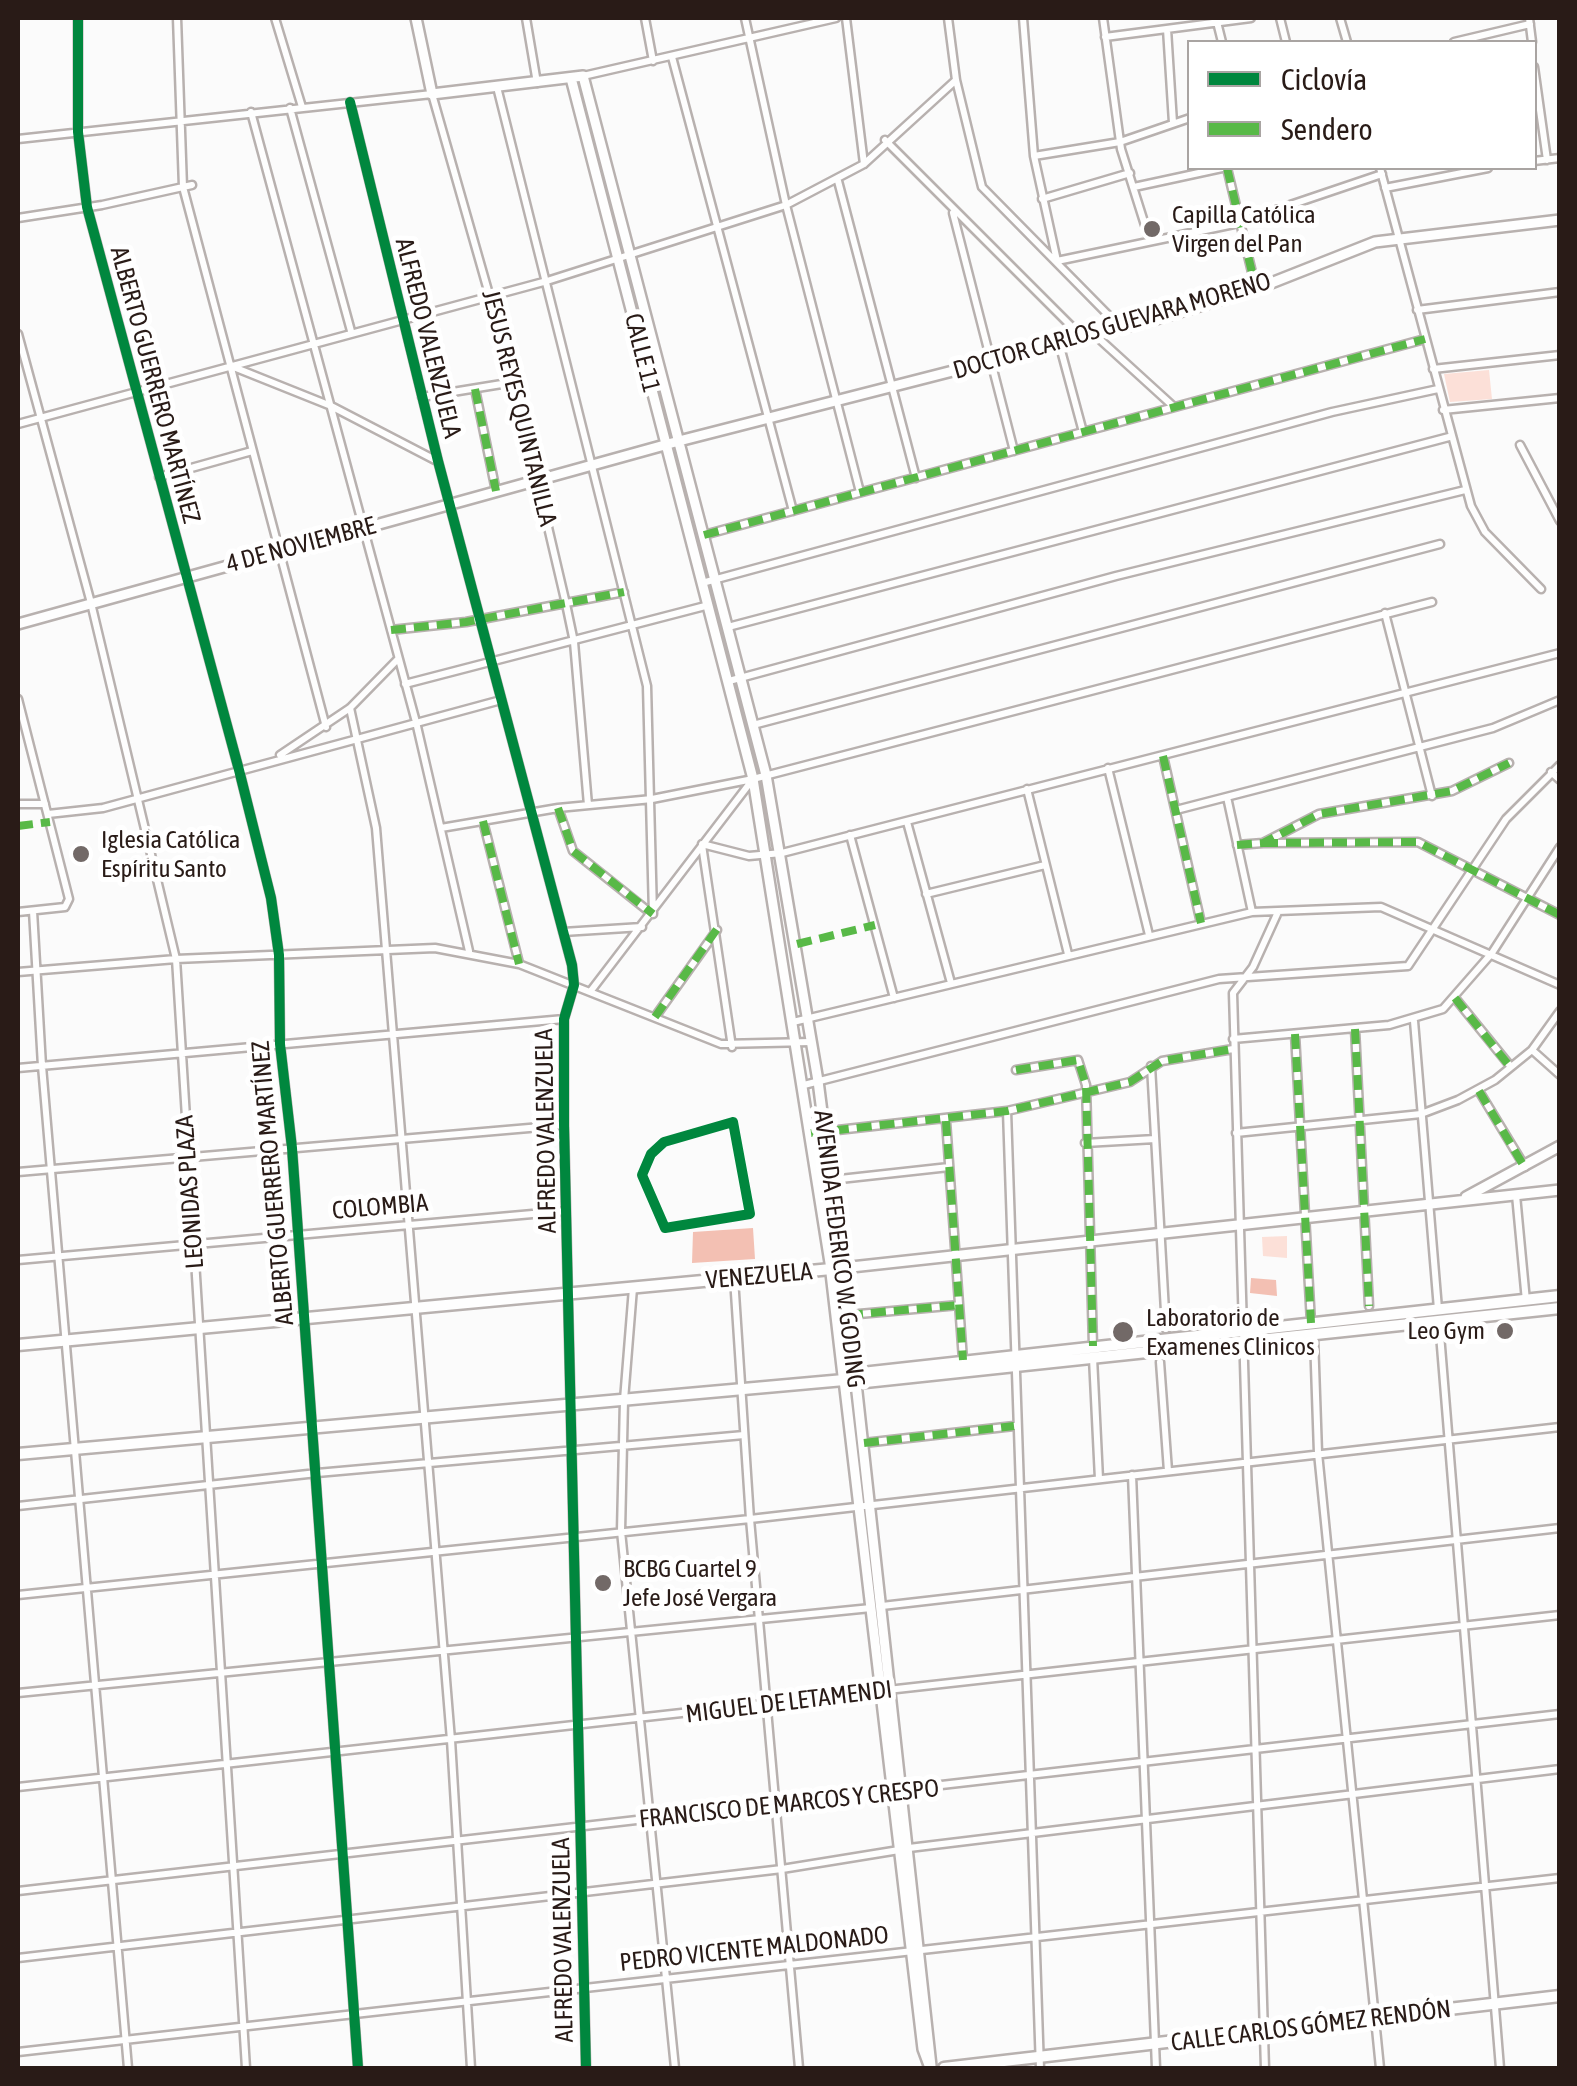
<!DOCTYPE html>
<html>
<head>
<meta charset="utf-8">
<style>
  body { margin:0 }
  #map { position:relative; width:1577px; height:2086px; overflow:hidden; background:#fbfbfb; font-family:"Asap Condensed",sans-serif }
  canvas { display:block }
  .frame { position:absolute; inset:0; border:20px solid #291b17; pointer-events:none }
  .legend { position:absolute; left:1187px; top:40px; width:350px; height:130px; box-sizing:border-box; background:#fff; border:2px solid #a9a4a2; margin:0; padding:12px 18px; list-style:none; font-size:30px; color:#291b17 }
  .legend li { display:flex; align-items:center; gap:20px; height:50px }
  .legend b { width:50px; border:2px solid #a9a4a2 }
</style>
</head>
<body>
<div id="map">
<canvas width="1577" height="2086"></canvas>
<div class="frame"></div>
<ul class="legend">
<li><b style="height:12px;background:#00873e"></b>Ciclovía</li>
<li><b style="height:12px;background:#58b947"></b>Sendero</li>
</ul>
</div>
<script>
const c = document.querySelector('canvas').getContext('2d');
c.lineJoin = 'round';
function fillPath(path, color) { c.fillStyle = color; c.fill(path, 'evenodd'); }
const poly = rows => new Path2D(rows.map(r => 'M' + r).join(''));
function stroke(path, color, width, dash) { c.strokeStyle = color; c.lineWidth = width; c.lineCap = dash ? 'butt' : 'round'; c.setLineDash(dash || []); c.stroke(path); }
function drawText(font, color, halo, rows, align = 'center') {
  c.font = font + ' "Asap Condensed",sans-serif'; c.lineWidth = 10; c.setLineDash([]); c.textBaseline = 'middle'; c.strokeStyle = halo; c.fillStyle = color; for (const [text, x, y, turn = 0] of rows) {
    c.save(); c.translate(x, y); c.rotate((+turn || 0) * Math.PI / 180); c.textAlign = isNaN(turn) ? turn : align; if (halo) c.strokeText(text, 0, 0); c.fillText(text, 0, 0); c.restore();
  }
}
fillPath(poly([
  [1489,370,1492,399,1450,402,1444,374],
  [1287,1236,1287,1258,1263,1256,1262,1237]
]), '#fce0d8');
fillPath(poly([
  [753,1228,755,1259,692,1263,693,1232],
  [1251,1278,1276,1280,1277,1296,1250,1293]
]), '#f3c0b3');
const minor = poly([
  [78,18,78,132,87,207,239,770,271,898,279,955,280,1044,292,1148,358,2068],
  [177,18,183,187,326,727],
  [275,18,302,107],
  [526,18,537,83],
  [645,18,653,61],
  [745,18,786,205,860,492],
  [846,18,864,164],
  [948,18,956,80,982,187,1121,328],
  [1023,18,1034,156,1057,261,1234,224,1382,174],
  [1103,18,1121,149,1150,241],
  [1216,18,1222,42],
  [1280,18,1286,42],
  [1340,18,1347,42],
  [1529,18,1532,42],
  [1167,29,1173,123],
  [1105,37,1251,18],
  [1454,42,1530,24],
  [672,57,793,511],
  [1534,67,1547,160],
  [583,76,836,18],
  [497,87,647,686,653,914],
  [350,102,438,461,572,965,574,985,564,1019,564,1125,586,2068],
  [290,108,351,331],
  [251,112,416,722,469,951],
  [18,139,432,94,514,382,566,604,574,642,588,805],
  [885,140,1082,337],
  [1034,156,1120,142,1190,118],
  [1534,161,1560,158],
  [1227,168,1256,289],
  [1380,168,1471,506,1485,532,1541,589],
  [838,181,916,478],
  [1134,187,1222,168],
  [1385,188,1488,168],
  [1042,199,1130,173],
  [953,213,1014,451],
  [18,218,102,205,192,185],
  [1417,310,1560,292],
  [18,334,91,603,176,959,246,2068],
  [1095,335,1174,407],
  [1059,343,1083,432],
  [231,366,331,406,437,461],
  [1433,369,1560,355],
  [475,389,496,491],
  [422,397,514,382],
  [1443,410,1560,398],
  [18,424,547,281,786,205,864,164,956,80],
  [1520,445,1560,521],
  [159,477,252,451],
  [704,535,1425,339],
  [702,583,1332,412,1438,389],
  [1385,613,1432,796],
  [728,627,1449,437],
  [391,630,466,622,624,592],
  [729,681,1116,576,1465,490],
  [405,684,709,605],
  [18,699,69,899,65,907,18,912],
  [350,708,376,828,451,1740,471,2068],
  [753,725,1440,544],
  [280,755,350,708,398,659],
  [1163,756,1201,923],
  [1108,768,1149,935],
  [1551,772,1560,780],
  [1027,789,1068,954],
  [1227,797,1252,912],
  [18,804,45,804],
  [558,808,573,851,652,914],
  [1176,810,1493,728,1560,700],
  [48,814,103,808,501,700],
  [483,821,519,963],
  [907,822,951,983],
  [441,828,558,808,652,799,753,779,1432,602],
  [850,835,894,998],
  [1263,843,1418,842,1560,915],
  [702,844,749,856,782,853,1560,653],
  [702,845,732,1047],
  [1237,845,1263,843,1319,814,1452,791,1509,763],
  [926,894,1045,865],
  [33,911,42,1066,128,2068],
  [563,932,642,927],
  [18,972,176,959,435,948,519,964,721,1044,811,1042],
  [590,992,753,779],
  [1455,998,1511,1067],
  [655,1017,717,930],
  [1414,1021,1438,1309],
  [793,1022,1252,912,1381,907,1560,985],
  [1355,1029,1369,1306],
  [1295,1034,1311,1323],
  [1233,1039,1389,1025,1443,1009,1492,953,1560,847],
  [1532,1050,1560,1075],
  [1151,1066,1166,1329],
  [18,1068,564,1019],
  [1016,1070,1078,1060,1086,1085,1093,1346],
  [804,1085,1219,979,1408,966,1506,819,1560,765],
  [1479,1091,1525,1167],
  [1007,1111,1040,2068],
  [946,1121,963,1360],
  [811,1133,1007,1111,1130,1082,1162,1061,1233,1049],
  [1236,1133,1421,1114,1458,1100,1495,1080,1532,1050,1560,1011],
  [1085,1143,1155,1139],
  [18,1172,564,1125],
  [831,1180,949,1167],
  [1516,1195,1526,1301],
  [18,1260,566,1211],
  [734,1278,750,1519,799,2068],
  [633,1288,624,1400,621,1531,675,2068],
  [848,1315,959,1305],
  [1439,1322,1500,2068],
  [1314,1337,1318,1453,1380,2068],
  [1093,1358,1099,1479],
  [1160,1362,1168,1471],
  [864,1443,1014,1426],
  [1132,1475,1156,2068],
  [18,1506,317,1473,744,1435],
  [18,1595,750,1519,1560,1427],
  [882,1606,1560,1528],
  [18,1693,871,1608],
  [18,1787,1560,1615],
  [909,1848,1560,1769],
  [18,1891,1560,1714],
  [18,1958,782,1869,899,1850],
  [18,2052,1560,1878],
  [1265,2068,1233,993,1253,967,1278,912]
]);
const tertiary = poly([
  [416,18,432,94,583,76,766,775,818,1081,842,1268,1560,1190],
  [571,78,753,779,831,1269],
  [18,624,679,441,1156,319,1256,289,1375,242,1560,220],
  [1466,1197,1560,1146],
  [844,1380,923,2049,930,2068],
  [856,1383,931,2066]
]);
const secondary = poly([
  [944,2068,1560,1996]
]);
const primary = poly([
  [831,1269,844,1380],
  [18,1345,842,1268,856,1383],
  [853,1374,1560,1296],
  [18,1454,844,1380,856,1383,1560,1308]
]);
stroke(minor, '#b8b1af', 11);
stroke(tertiary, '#b8b1af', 14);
stroke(secondary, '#b8b1af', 15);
stroke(primary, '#b8b1af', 15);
stroke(minor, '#fefefe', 6);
stroke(tertiary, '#fefefe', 9);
stroke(secondary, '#fefefe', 10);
stroke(primary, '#fefefe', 10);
stroke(poly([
  [1227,168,1256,289],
  [475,389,496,491],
  [704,535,1425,339],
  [391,630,466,622,624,592],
  [1163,756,1201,923],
  [558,808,573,851,653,914],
  [483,821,519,964],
  [18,826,50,822],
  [1263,843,1418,842,1560,915],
  [1237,845,1263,843,1319,814,1452,791,1509,763],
  [797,944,875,925],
  [1455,998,1511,1068],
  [655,1017,717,929],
  [1355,1029,1369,1306],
  [1295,1034,1311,1323],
  [1016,1070,1078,1060,1086,1085,1093,1346],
  [1479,1091,1525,1168],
  [946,1121,963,1360],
  [811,1133,1007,1111,1130,1082,1162,1061,1233,1049],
  [848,1315,959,1305],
  [864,1443,1014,1426]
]), '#58b947', 8, [15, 8]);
stroke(poly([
  [78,18,78,132,87,207,239,770,271,898,279,955,280,1044,292,1148,358,2068],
  [350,102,438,461,572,965,574,985,564,1019,564,1125,586,2068],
  [733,1122,750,1214,665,1228,642,1175,651,1154,664,1142,733,1122]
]), '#00873e', 10);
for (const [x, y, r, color] of [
  [1152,229,10,"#726967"],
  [81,854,10,"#726967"],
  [1505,1331,10,"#726967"],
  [1123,1332,12,"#726967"],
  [603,1583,10,"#726967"]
]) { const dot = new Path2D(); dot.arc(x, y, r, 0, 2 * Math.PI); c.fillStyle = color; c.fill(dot); stroke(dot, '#fff', 4); }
drawText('25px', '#291b17', '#fff', [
  ["Capilla Católica",1172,215],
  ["Virgen del Pan",1172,244],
  ["Iglesia Católica",101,840],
  ["Espíritu Santo",101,869],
  ["Laboratorio de",1146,1318],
  ["Examenes Clinicos",1146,1347],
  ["Leo Gym",1485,1331,"right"],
  ["BCBG Cuartel 9",623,1569],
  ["Jefe José Vergara",623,1598]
], 'left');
drawText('25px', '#291b17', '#fff', [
  ["DOCTOR CARLOS GUEVARA MORENO",1112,326,-16],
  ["ALFREDO VALENZUELA",428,338,76],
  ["CALLE 11",642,353,76],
  ["ALBERTO GUERRERO MARTÍNEZ",155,385,75],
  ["JESUS REYES QUINTANILLA",519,408,76],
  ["4 DE NOVIEMBRE",301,545,-15],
  ["ALFREDO VALENZUELA",546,1131,-91],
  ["ALBERTO GUERRERO MARTÍNEZ",273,1183,-95],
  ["LEONIDAS PLAZA",190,1192,-94],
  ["COLOMBIA",380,1207,-5],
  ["AVENIDA FEDERICO W. GODING",839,1249,83],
  ["VENEZUELA",759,1276,-5],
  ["MIGUEL DE LETAMENDI",789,1702,-7],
  ["FRANCISCO DE MARCOS Y CRESPO",789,1804,-6],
  ["ALFREDO VALENZUELA",563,1940,-91],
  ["PEDRO VICENTE MALDONADO",754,1949,-6],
  ["CALLE CARLOS GÓMEZ RENDÓN",1311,2026,-7]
]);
</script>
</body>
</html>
